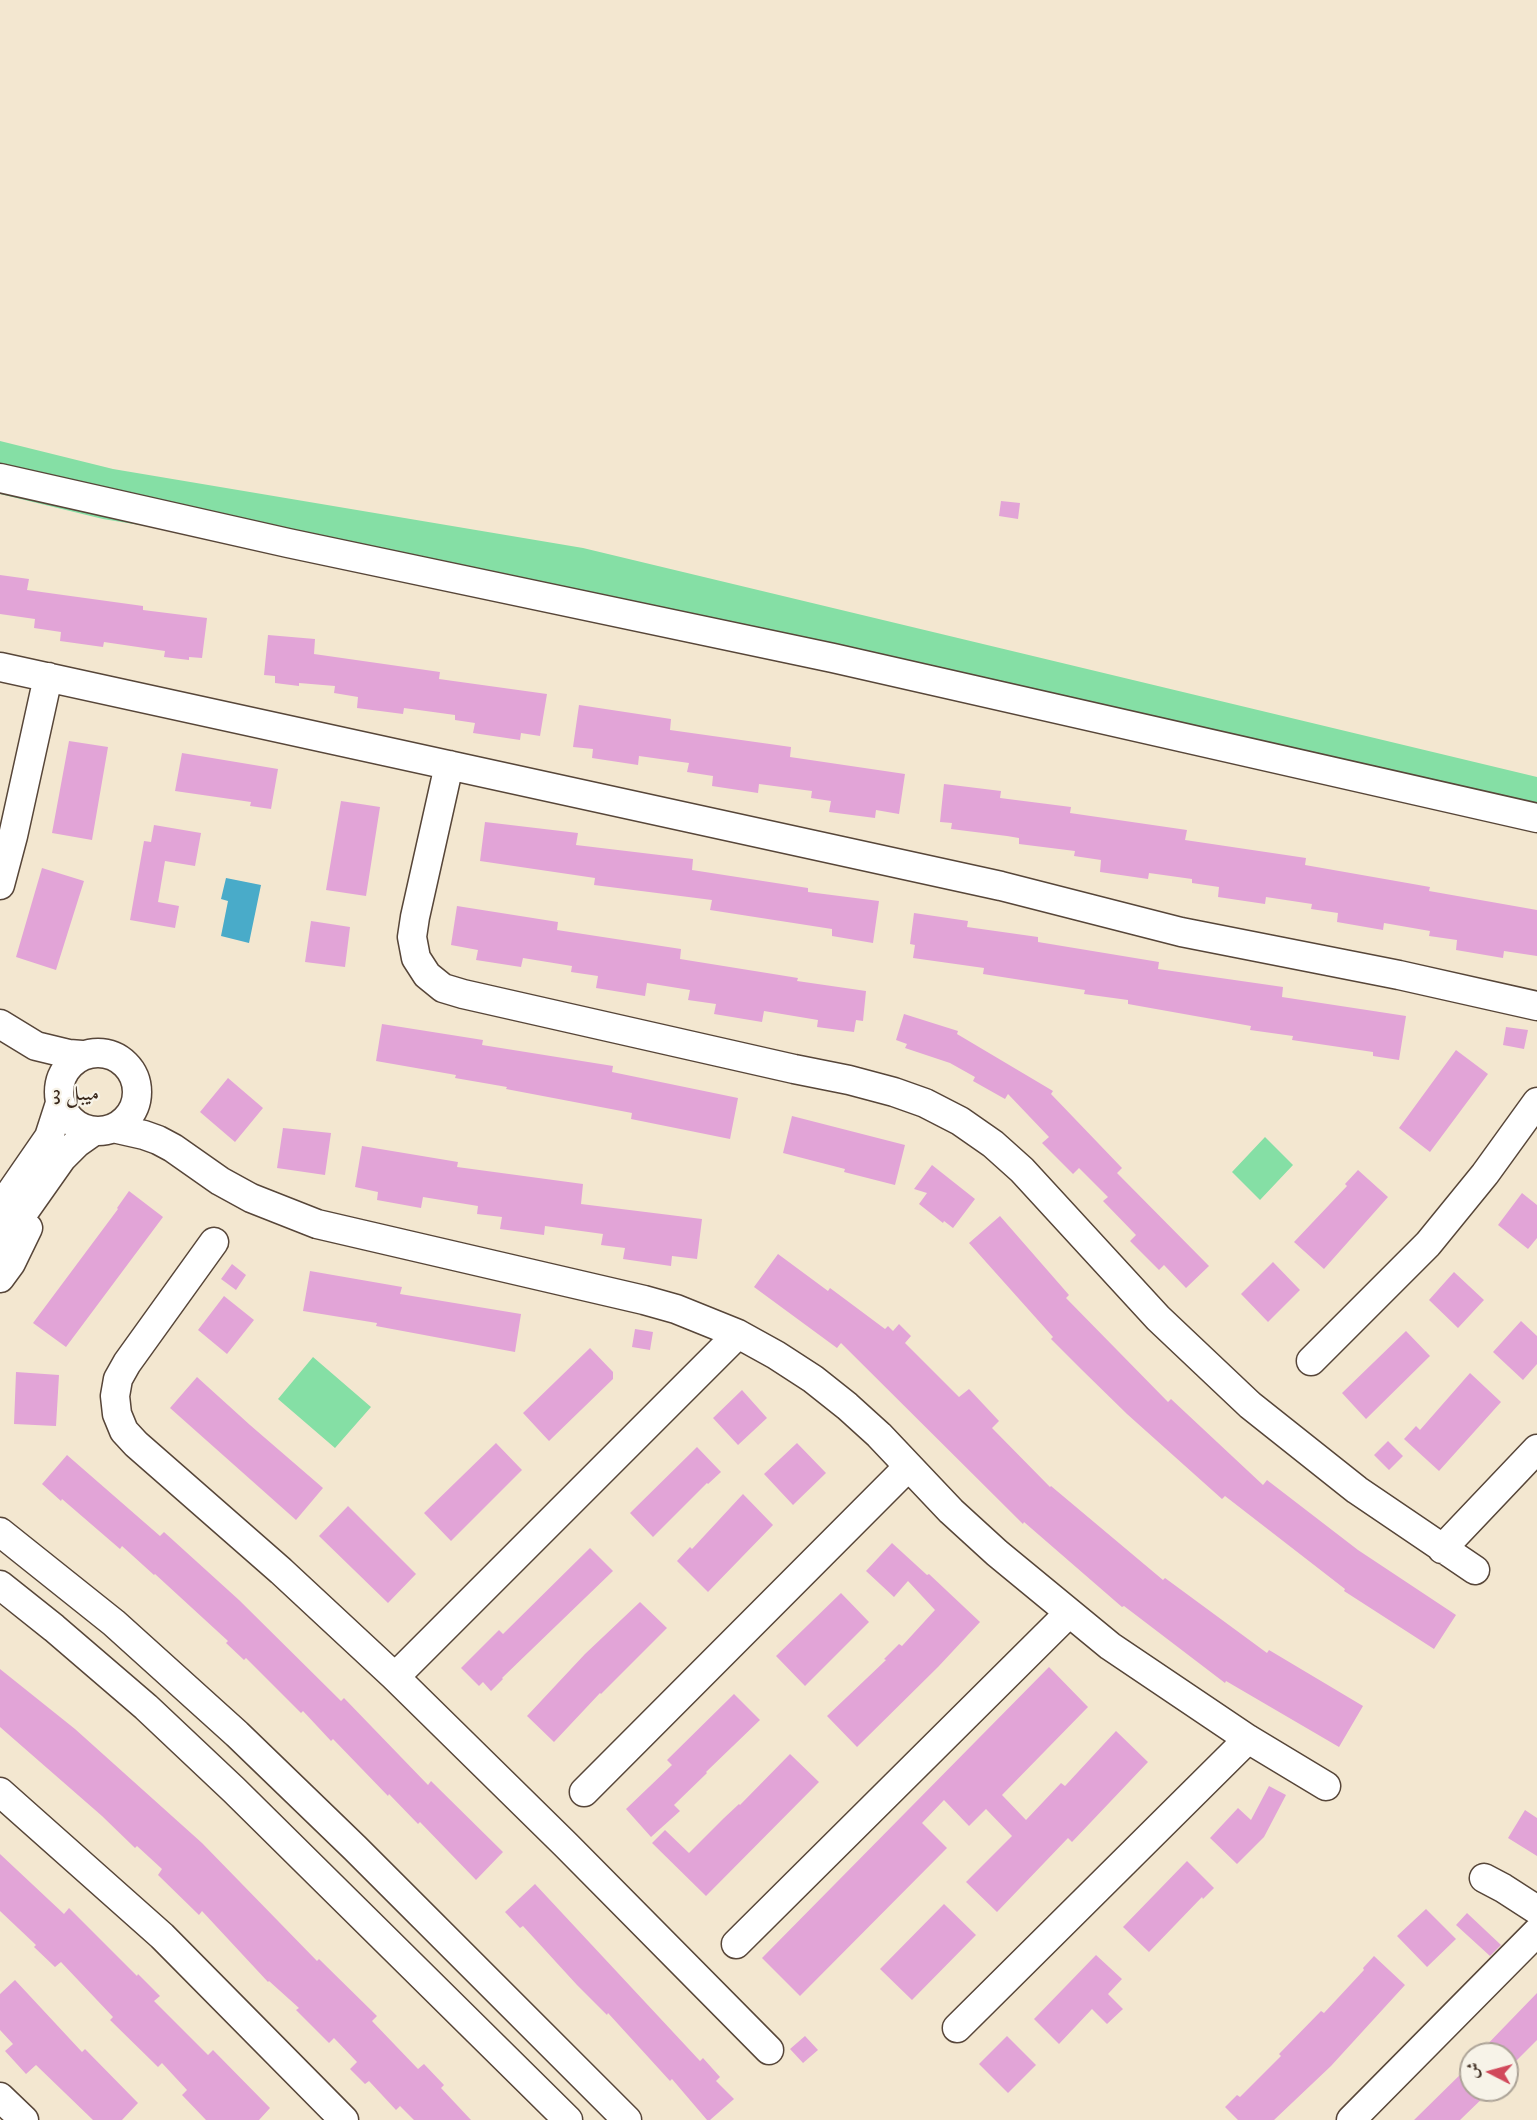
<!DOCTYPE html>
<html>
<head>
<meta charset="utf-8">
<style>
  body { margin:0 }
  #map { position:relative; width:1537px; height:2120px; overflow:hidden; background:#f3e7d0; font-family:"IM FELL DW Pica",Amiri,serif }
  canvas { display:block }
  .north { position:absolute; left:1459px; top:2042px; width:60px; height:60px; box-sizing:border-box; background:#f7f3e8; border:2px solid #aca397; border-radius:50%; rotate:276deg; font-size:16px; font-weight:700; line-height:24px; text-align:center; color:#3b2a1e }
  .north::after { content:''; display:block; margin:auto; width:21px; height:27px; background:#d1495b; clip-path:polygon(50% 0,100% 100%,50% 72%,0 100%) }
</style>
</head>
<body>
<div id="map">
<canvas width="1537" height="2120"></canvas>
<div class="north">ش</div>
</div>
<script>
const c = document.querySelector('canvas').getContext('2d');
c.lineJoin = 'round';
function fillPath(path, color) { c.fillStyle = color; c.fill(path, 'evenodd'); }
const poly = rows => new Path2D(rows.map(r => 'M' + r).join(''));
function stroke(path, color, width, dash) { c.strokeStyle = color; c.lineWidth = width; c.lineCap = dash ? 'butt' : 'round'; c.setLineDash(dash || []); c.stroke(path); }
function drawText(font, color, halo, rows, align = 'center') {
  c.font = font + ' "IM FELL DW Pica",Amiri,serif'; c.lineWidth = 4.5; c.setLineDash([]); c.textBaseline = 'middle'; c.strokeStyle = halo; c.fillStyle = color; for (const [text, x, y, turn = 0] of rows) {
    c.save(); c.translate(x, y); c.rotate((+turn || 0) * Math.PI / 180); c.textAlign = isNaN(turn) ? turn : align; if (halo) c.strokeText(text, 0, 0); c.fillText(text, 0, 0); c.restore();
  }
}
fillPath(poly([
  [0,441,113,469,583,548,1537,777,1537,824,578,596,103,519,0,494],
  [1265,1137,1293,1165,1260,1200,1232,1172],
  [313,1357,371,1407,335,1448,278,1399]
]), '#85dfa5');
fillPath(poly([
  [226,878,261,885,249,943,221,936,228,901,221,899]
]), '#49abc9');
fillPath(poly([
  [1001,501,1020,503,1018,519,999,516],
  [0,575,29,579,27,590,143,606,143,610,207,618,202,658,189,657,189,660,164,657,165,651,104,642,103,647,60,641,61,632,34,628,35,619,0,614],
  [268,635,315,639,314,654,440,672,439,679,547,694,540,736,521,733,520,740,473,733,475,723,455,720,455,715,404,708,403,714,357,708,358,697,334,693,335,686,299,683,299,686,275,683,275,676,264,675],
  [579,705,671,719,670,730,791,747,790,757,905,774,899,814,876,810,875,818,829,812,831,801,811,798,812,791,759,784,758,793,712,786,713,776,687,772,689,763,639,756,638,765,592,758,593,749,573,747],
  [69,741,108,747,92,840,52,833],
  [182,753,278,769,271,809,250,806,251,802,175,791],
  [944,784,1001,791,1000,798,1071,807,1070,813,1187,830,1185,840,1306,858,1305,865,1430,887,1429,891,1537,910,1537,956,1504,951,1503,958,1456,950,1457,940,1429,936,1430,931,1384,923,1383,930,1337,922,1338,913,1311,909,1312,904,1266,897,1265,904,1218,897,1219,887,1192,883,1192,879,1149,873,1148,879,1100,872,1101,860,1074,856,1075,851,1019,844,1019,838,1007,836,951,829,952,823,940,822],
  [341,801,380,807,366,896,326,890],
  [485,822,578,833,576,845,693,859,692,870,808,888,808,892,879,901,873,943,832,936,832,929,710,910,712,900,594,885,595,878,480,861],
  [154,825,201,833,195,866,165,861,158,902,179,906,175,928,130,920,144,841,151,842],
  [42,868,84,881,56,970,16,957],
  [457,906,558,922,557,930,681,949,680,959,798,978,797,981,866,991,863,1021,856,1020,854,1032,817,1027,818,1020,764,1011,762,1022,714,1014,716,1004,688,1000,690,990,647,983,645,996,596,988,598,976,571,972,572,966,523,958,521,967,476,960,478,950,451,945],
  [914,913,968,921,967,927,1038,937,1038,942,1159,962,1158,969,1283,987,1282,997,1406,1016,1399,1060,1373,1056,1373,1052,1292,1040,1293,1036,1250,1030,1251,1026,1128,1004,1128,1000,1084,994,1085,990,983,974,984,968,913,958,915,945,910,944],
  [311,921,350,927,345,967,305,962],
  [904,1014,958,1031,957,1034,1053,1091,1051,1094,1122,1168,1117,1173,1209,1266,1186,1288,1164,1265,1159,1270,1130,1241,1136,1235,1103,1201,1108,1197,1079,1168,1073,1174,1042,1143,1049,1137,1008,1094,1005,1099,973,1081,975,1077,950,1063,905,1048,907,1044,896,1040],
  [382,1024,483,1040,482,1045,613,1066,612,1072,738,1098,730,1139,631,1119,632,1113,506,1089,507,1087,455,1078,456,1075,376,1061],
  [1506,1027,1528,1030,1524,1049,1503,1045],
  [1456,1050,1488,1074,1430,1152,1399,1128],
  [228,1078,263,1108,235,1142,200,1112],
  [792,1116,905,1145,895,1185,844,1172,845,1169,783,1153],
  [283,1128,331,1133,325,1175,277,1168],
  [362,1146,458,1162,457,1167,583,1184,581,1204,702,1219,697,1259,672,1256,671,1266,623,1259,625,1248,601,1245,603,1234,545,1226,544,1235,500,1229,502,1217,477,1214,478,1206,423,1197,421,1208,377,1200,378,1192,355,1187],
  [932,1165,975,1199,953,1228,944,1221,943,1223,919,1204,927,1193,914,1189],
  [1358,1170,1388,1197,1324,1269,1294,1242,1347,1186,1345,1184],
  [129,1191,163,1217,66,1347,33,1323,118,1209,117,1208],
  [1522,1193,1537,1205,1537,1238,1528,1249,1498,1225],
  [1000,1216,1069,1295,1066,1298,1168,1402,1171,1399,1263,1485,1267,1480,1358,1550,1456,1615,1434,1649,1344,1591,1345,1589,1225,1496,1222,1499,1127,1414,1082,1370,1051,1339,1053,1337,969,1243],
  [778,1254,828,1291,830,1288,885,1329,888,1326,893,1331,899,1324,911,1336,905,1343,959,1397,969,1389,999,1421,992,1428,1050,1487,1051,1486,1163,1580,1165,1578,1267,1653,1269,1650,1363,1706,1339,1747,1226,1681,1225,1683,1124,1606,1122,1607,1024,1522,1023,1524,841,1343,837,1348,754,1287],
  [1273,1262,1300,1290,1268,1322,1241,1294],
  [232,1264,246,1275,236,1290,221,1279],
  [310,1271,402,1287,400,1294,521,1314,515,1352,376,1326,377,1323,303,1311],
  [1454,1272,1484,1300,1458,1328,1429,1300],
  [224,1296,254,1320,227,1354,198,1330],
  [1521,1321,1537,1336,1537,1364,1523,1380,1493,1352],
  [635,1329,653,1332,650,1350,632,1347],
  [1406,1331,1430,1356,1366,1419,1342,1393],
  [590,1348,613,1372,613,1379,549,1441,523,1413],
  [16,1372,59,1375,56,1426,14,1424],
  [1470,1373,1501,1402,1439,1471,1404,1439,1416,1426,1420,1430],
  [197,1377,250,1425,323,1488,296,1520,170,1408],
  [742,1390,767,1418,738,1445,713,1418],
  [1388,1441,1403,1456,1389,1470,1374,1455],
  [496,1443,522,1470,451,1541,424,1513],
  [797,1443,826,1473,793,1505,764,1474],
  [697,1447,721,1472,708,1484,707,1483,653,1537,630,1513],
  [67,1455,160,1536,164,1532,239,1600,341,1701,344,1698,428,1785,431,1781,503,1852,476,1880,420,1822,418,1824,389,1794,388,1796,333,1739,331,1741,303,1711,301,1713,246,1658,244,1660,226,1643,228,1641,155,1574,154,1575,122,1546,120,1549,62,1499,61,1501,42,1484],
  [743,1494,773,1525,708,1592,677,1561,690,1547,692,1549],
  [348,1506,416,1574,388,1603,319,1536],
  [892,1543,927,1575,929,1574,980,1622,938,1667,857,1747,827,1716,886,1660,884,1659,899,1644,902,1646,935,1610,908,1581,894,1597,866,1571],
  [590,1548,613,1571,502,1678,503,1679,491,1691,483,1682,479,1686,461,1668,499,1630,503,1634],
  [841,1593,869,1622,805,1686,776,1656],
  [640,1602,667,1628,601,1694,600,1693,554,1742,527,1716,585,1654],
  [1049,1667,1088,1707,1002,1795,1026,1820,1061,1783,1065,1786,1116,1731,1148,1762,1072,1842,1068,1838,997,1912,966,1882,1012,1836,986,1809,969,1826,944,1800,922,1823,947,1848,800,1996,762,1958],
  [0,1669,75,1729,202,1843,317,1961,319,1959,377,2016,372,2021,418,2069,424,2064,444,2085,441,2088,471,2120,414,2120,400,2106,396,2110,369,2081,365,2084,350,2069,357,2062,334,2038,329,2043,296,2010,299,2008,269,1981,268,1982,202,1911,199,1915,158,1875,162,1869,137,1846,135,1848,102,1816,0,1727],
  [734,1694,760,1720,706,1772,707,1773,674,1805,680,1811,651,1837,626,1809,672,1765,667,1760],
  [790,1754,819,1782,706,1896,652,1843,665,1830,689,1853,724,1818,739,1804,740,1805],
  [1269,1786,1286,1795,1264,1837,1237,1864,1210,1838,1238,1808,1251,1820],
  [1525,1810,1537,1818,1537,1856,1508,1838],
  [0,1854,64,1914,69,1908,137,1976,138,1974,160,1996,154,2001,208,2055,213,2050,270,2108,259,2120,206,2120,182,2095,187,2090,162,2063,158,2067,110,2020,113,2017,61,1962,55,1967,34,1947,36,1945,0,1911],
  [1187,1861,1214,1888,1203,1899,1202,1897,1149,1952,1123,1927],
  [535,1884,700,2061,703,2058,720,2077,716,2081,734,2099,710,2120,707,2120,672,2079,670,2081,608,2013,607,2015,577,1985,523,1926,520,1928,505,1912],
  [944,1904,976,1935,912,2000,880,1969],
  [1426,1909,1456,1939,1427,1967,1397,1936],
  [1467,1913,1501,1945,1490,1956,1456,1925],
  [1096,1955,1122,1979,1108,1994,1123,2009,1107,2024,1092,2009,1059,2044,1034,2019],
  [1374,1956,1405,1985,1331,2066,1274,2120,1238,2120,1225,2107,1237,2095,1240,2097,1281,2056,1279,2054,1321,2011,1324,2013,1364,1970,1363,1968],
  [15,1980,82,2052,85,2049,138,2103,122,2120,93,2120,36,2065,26,2074,5,2051,13,2044,0,2030,0,1994],
  [1537,1993,1537,2040,1507,2070,1507,2054,1478,2054],
  [805,2036,818,2050,803,2063,790,2049],
  [1007,2036,1036,2065,1008,2093,979,2064],
  [1471,2064,1471,2090,1491,2090,1460,2120,1414,2120]
]), '#e2a4d7');
const minor = poly([
  [0,478,288,543,833,658,1537,818],
  [0,667,1001,886,1181,932,1399,975,1537,1006],
  [449,765,415,917,412,937,416,958,427,975,443,988,463,994,794,1069,849,1080,894,1092,925,1103,960,1121,993,1144,1022,1170,1158,1318,1250,1405,1357,1490,1475,1570],
  [0,885,13,836,48,677],
  [0,1024,36,1046,69,1054,82,1055],
  '59 1092a39 39 0 1 1 78 0a39 39 0 1 1-78 0Z',
  [113,1128,144,1135,158,1140,173,1148,220,1181,251,1198,317,1224,644,1300,676,1309,738,1334,776,1355,813,1379,847,1406,879,1435,951,1511,997,1553,1110,1646,1248,1739,1326,1786],
  [0,1208,49,1137,60,1103],
  [214,1242,127,1363,118,1379,115,1396,117,1414,124,1431,136,1444,281,1571,395,1677,566,1845,769,2050],
  [0,1246,62,1158,77,1143,94,1131],
  [0,1278,11,1263,28,1228],
  [1311,1361,1428,1244,1485,1174,1537,1102],
  [0,1532,114,1623,237,1734,355,1848,627,2120],
  [1442,1549,1537,1449],
  [0,1585,54,1628,146,1707,234,1790,568,2120],
  [395,1677,738,1334],
  [0,1792,162,1936,344,2120],
  [584,1792,908,1467],
  [1484,1878,1503,1888,1537,1910],
  [736,1944,1068,1614],
  [957,2028,1248,1739],
  [0,2097,24,2120],
  [1351,2120,1537,1932]
]);
stroke(minor, '#574639', 31);
stroke(minor, '#fff', 28);
drawText('22px', '#3b2a1e', '#f7f3e8', [
  ["ميبل 3",76,1095]
]);
</script>
</body>
</html>
